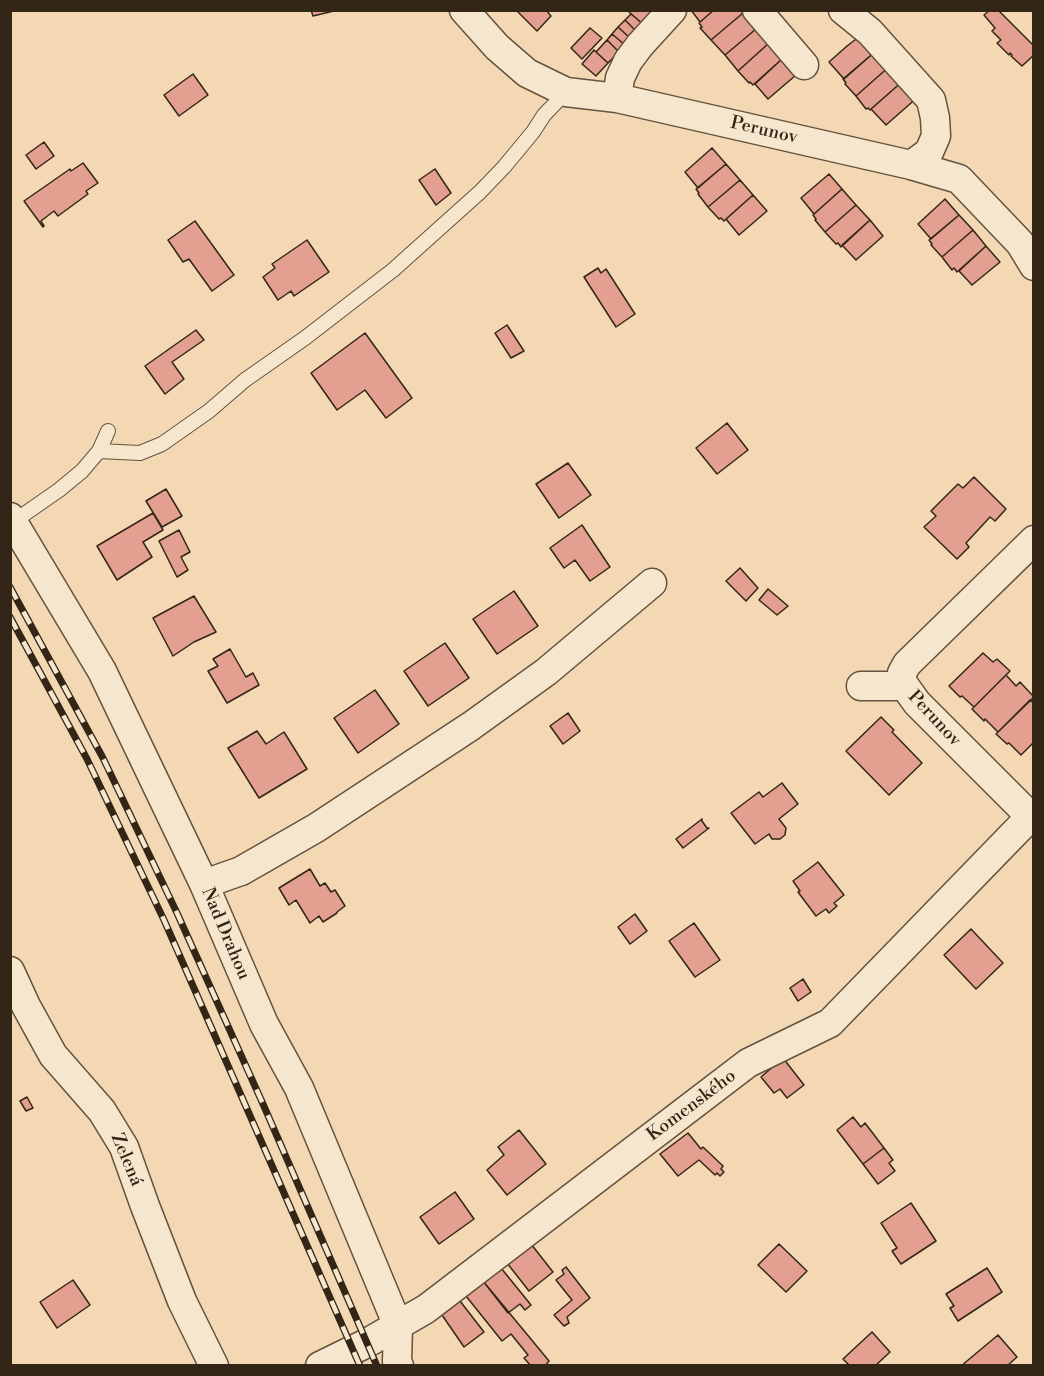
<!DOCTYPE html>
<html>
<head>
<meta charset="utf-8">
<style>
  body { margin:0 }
  #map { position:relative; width:1044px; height:1376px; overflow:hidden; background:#f3d8b3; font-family:"Libre Bodoni",serif }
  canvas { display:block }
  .frame { position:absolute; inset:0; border:12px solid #332617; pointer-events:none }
</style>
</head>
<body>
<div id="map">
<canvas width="1044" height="1376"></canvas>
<div class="frame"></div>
</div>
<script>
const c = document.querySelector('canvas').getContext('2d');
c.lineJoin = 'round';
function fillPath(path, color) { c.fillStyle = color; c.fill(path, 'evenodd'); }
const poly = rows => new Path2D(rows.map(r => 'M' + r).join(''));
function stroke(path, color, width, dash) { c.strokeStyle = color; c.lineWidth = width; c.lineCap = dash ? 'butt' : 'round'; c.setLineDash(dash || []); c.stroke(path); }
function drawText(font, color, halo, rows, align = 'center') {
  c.font = font + ' "Libre Bodoni",serif'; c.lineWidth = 5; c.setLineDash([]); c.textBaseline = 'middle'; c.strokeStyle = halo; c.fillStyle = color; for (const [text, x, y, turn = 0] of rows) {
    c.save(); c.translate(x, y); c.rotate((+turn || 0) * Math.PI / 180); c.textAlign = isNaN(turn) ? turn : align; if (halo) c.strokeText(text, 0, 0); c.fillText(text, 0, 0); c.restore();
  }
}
const building = poly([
  [311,10,338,10,313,16,311,10],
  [516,10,546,10,551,16,537,31,516,10],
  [631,10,650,10,653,14,644,25,629,12,631,10],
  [691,10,714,10,700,22,691,10],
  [714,10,740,10,743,13,711,40,700,28,702,27,699,23,714,10],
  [990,10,998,10,1034,46,1034,55,1022,66,1011,56,1012,55,1010,53,1009,55,997,43,1001,40,992,31,995,28,984,15,990,10],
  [743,13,756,29,725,55,711,40,743,13],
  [631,14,644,25,637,32,625,20,631,14],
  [625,20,637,32,631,39,618,27,625,20],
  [618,27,631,39,625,45,612,34,618,27],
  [590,28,602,38,582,59,571,48,590,28],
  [756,29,769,43,738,71,725,55,756,29],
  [864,33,877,50,844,79,829,62,847,46,864,33],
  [612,34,625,45,619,52,607,40,612,34],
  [607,40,619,52,608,63,596,52,607,40],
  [769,43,782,59,753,85,750,82,749,83,738,71,769,43],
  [594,50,608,63,596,76,582,64,594,50],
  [877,50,891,65,856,96,845,84,846,83,843,79,877,50],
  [782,59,796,75,768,99,755,84,782,59],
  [891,65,904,80,870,110,868,108,866,109,856,96,891,65],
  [193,74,208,95,179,116,164,95,193,74],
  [904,80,919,96,886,125,871,109,904,80],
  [44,142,54,156,36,169,26,155,44,142],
  [712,148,726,164,698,188,685,172,712,148],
  [83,163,98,183,86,191,88,194,58,216,54,211,41,221,44,226,43,227,24,201,70,169,71,171,83,163],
  [726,164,740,180,708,207,698,194,699,193,696,189,726,164],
  [435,169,451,193,436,205,419,180,435,169],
  [829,174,842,189,814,214,801,198,829,174],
  [740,180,753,195,724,221,721,218,719,219,708,207,740,180],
  [842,189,856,205,825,232,815,220,816,219,813,215,842,189],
  [753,195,767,211,739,235,726,219,753,195],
  [945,199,959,215,931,239,918,224,945,199],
  [856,205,870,220,841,247,838,243,836,244,825,232,856,205],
  [959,215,973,230,942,257,931,245,932,244,929,240,959,215],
  [870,220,883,236,856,260,842,245,870,220],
  [195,221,234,275,212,291,189,259,183,262,168,240,195,221],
  [973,230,986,246,957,272,954,268,952,270,942,257,973,230],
  [307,240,329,272,294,296,291,291,278,300,263,277,275,268,272,264,307,240],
  [986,246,1000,262,972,285,959,271,986,246],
  [598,268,601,273,606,269,635,314,616,327,584,277,598,268],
  [507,325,524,351,511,358,495,333,507,325],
  [196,330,204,340,172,362,184,379,165,394,145,366,196,330],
  [365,333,412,398,386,418,365,390,337,410,311,373,365,333],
  [727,423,748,450,717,474,696,448,727,423],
  [568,463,591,495,559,518,536,484,568,463],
  [974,477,1006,509,995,521,990,517,966,543,969,547,957,559,924,527,936,516,931,511,958,484,963,488,974,477],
  [166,489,182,516,162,527,146,501,166,489],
  [153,513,163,530,143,542,152,557,117,580,97,546,153,513],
  [582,525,610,567,590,581,575,560,564,568,550,548,582,525],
  [179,530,190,552,181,557,188,570,177,577,159,541,179,530],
  [740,568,758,588,746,601,726,581,740,568],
  [768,589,788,606,777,615,759,600,768,589],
  [514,591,538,626,497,654,473,619,514,591],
  [194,596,216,632,194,642,173,656,153,618,194,596],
  [445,643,469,678,428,706,404,671,445,643],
  [230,649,246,677,253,673,259,685,227,703,208,671,218,666,213,659,230,649],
  [983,653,993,662,997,659,1010,671,974,707,962,696,960,697,949,686,983,653],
  [1006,675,1016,686,1020,682,1034,697,998,732,985,719,984,721,972,709,1006,675],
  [375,690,399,724,358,753,334,718,375,690],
  [1030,700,1034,703,1034,742,1021,755,1009,743,1007,744,996,734,1030,700],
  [568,713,580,731,563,744,550,726,568,713],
  [881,717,894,730,892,732,922,763,889,795,846,751,881,717],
  [257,731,266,744,284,732,307,769,259,798,228,748,257,731],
  [782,783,798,804,779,819,786,828,785,835,780,839,772,839,769,834,755,844,731,813,759,792,763,797,782,783],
  [702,819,702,821,707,828,709,828,683,848,676,839,702,819],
  [818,862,844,895,834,903,837,906,829,913,826,909,816,916,798,892,800,891,793,881,818,862],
  [310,869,320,886,325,883,331,892,335,890,345,906,337,912,337,913,323,922,319,916,310,923,296,900,289,905,279,888,310,869],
  [635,914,647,931,630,944,618,927,635,914],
  [694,923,720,960,695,977,669,941,694,923],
  [971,929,1003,963,976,989,944,955,971,929],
  [803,979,811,992,798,1001,790,988,803,979],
  [783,1058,804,1085,787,1098,780,1089,774,1093,761,1077,783,1058],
  [27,1097,33,1108,26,1111,20,1101,27,1097],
  [853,1117,861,1127,865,1123,884,1148,863,1164,837,1130,853,1117],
  [519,1130,546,1164,507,1195,487,1170,504,1155,498,1147,519,1130],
  [688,1133,701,1149,703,1147,723,1166,721,1169,724,1172,720,1176,717,1173,715,1175,699,1160,678,1176,660,1154,688,1133],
  [884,1148,893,1160,889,1163,895,1171,878,1184,863,1164,884,1148],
  [455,1192,474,1219,439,1244,420,1217,455,1192],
  [911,1203,936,1241,901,1264,892,1251,897,1248,881,1223,911,1203],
  [531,1244,553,1272,529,1291,507,1263,531,1244],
  [779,1244,807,1271,786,1292,758,1265,779,1244],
  [566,1267,590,1298,567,1317,569,1323,564,1326,554,1315,572,1300,556,1280,564,1274,562,1270,566,1267],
  [501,1268,531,1305,525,1310,520,1304,508,1313,483,1281,501,1268],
  [987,1268,1002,1292,958,1321,950,1308,954,1306,946,1294,987,1268],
  [73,1280,90,1305,57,1328,40,1302,73,1280],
  [483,1281,549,1361,545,1366,531,1366,524,1358,528,1355,511,1334,502,1341,466,1296,483,1281],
  [460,1301,484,1332,464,1347,442,1315,460,1301],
  [872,1332,890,1352,875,1366,850,1366,843,1359,872,1332],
  [998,1335,1017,1357,1007,1366,961,1366,998,1335]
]);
fillPath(building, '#e39f8f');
stroke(building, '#332617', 1.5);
const service = poly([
  [99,451,140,453,162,444,209,411,245,380,305,338,393,270,480,192,504,167,533,132,544,115,566,92],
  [13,522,59,490,82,471,99,451,108,431]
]);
const minor = poly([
  [464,10,497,47,527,73,566,92,617,98,911,165,959,179,1020,243,1034,266],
  [757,10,804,65],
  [843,10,870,32,931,100,935,118,936,136,929,152,911,165],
  [617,98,620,78,628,61,640,45,672,10],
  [10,517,102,671,204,884,264,1024,299,1088,398,1326,397,1361,399,1366],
  [861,686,904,686],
  [1030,816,917,703,902,682,902,673,907,664,1034,540],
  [204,884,241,871,316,828,471,726,546,672,652,583],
  [10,971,26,1006,53,1055,102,1111,124,1147,145,1206,182,1301,214,1366],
  [320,1366,367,1343,426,1309,748,1063,830,1023,1034,813]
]);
stroke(service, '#63523e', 16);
stroke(minor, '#63523e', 31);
stroke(service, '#f7e6ce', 14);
stroke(minor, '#f7e6ce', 28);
const rail = poly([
  [10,587,103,758,177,913,263,1104,377,1366],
  [10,617,87,759,164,920,360,1366]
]);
stroke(rail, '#332617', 7);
stroke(rail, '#f7e6ce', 4.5, [14]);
drawText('18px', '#332617', '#f7e6ce', [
  ["Perunov",764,131,13],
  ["Perunov",934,719,47],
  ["Nad Drahou",225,934,67],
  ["Komenského",692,1106,-37],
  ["Zelená",126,1160,67]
]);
</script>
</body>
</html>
